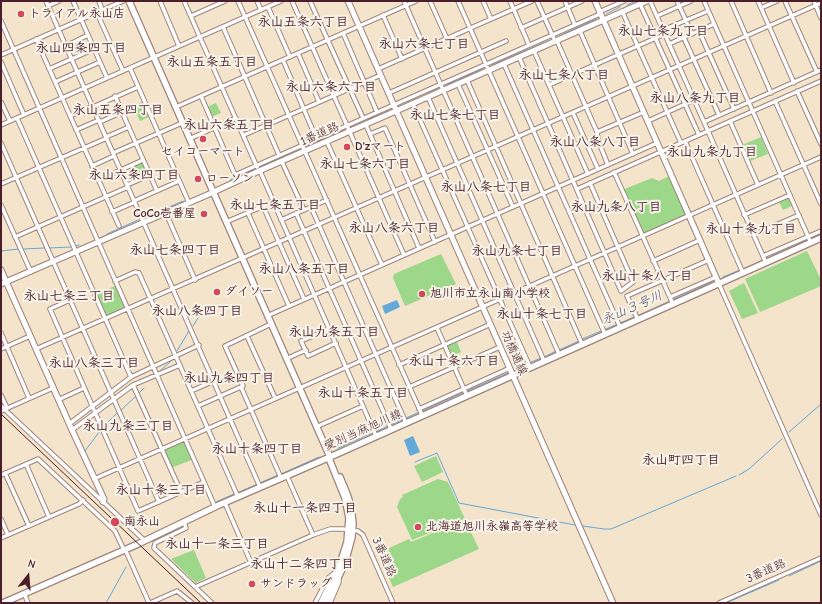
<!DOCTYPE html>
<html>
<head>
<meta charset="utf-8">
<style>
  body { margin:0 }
  #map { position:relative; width:822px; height:604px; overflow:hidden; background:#f3e4cb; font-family:"Comic Neue",sans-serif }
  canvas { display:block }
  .frame { position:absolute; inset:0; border:2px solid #4a1f2b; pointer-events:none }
  .north { position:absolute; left:8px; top:556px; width:40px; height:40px; -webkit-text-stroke:3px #f7f3e8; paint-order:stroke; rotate:17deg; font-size:11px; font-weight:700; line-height:16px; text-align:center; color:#4a1f2b }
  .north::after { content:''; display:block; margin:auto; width:14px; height:18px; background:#4a1f2b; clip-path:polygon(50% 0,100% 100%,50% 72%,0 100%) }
</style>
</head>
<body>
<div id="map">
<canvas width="822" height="604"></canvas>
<div class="frame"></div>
<div class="north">N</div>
</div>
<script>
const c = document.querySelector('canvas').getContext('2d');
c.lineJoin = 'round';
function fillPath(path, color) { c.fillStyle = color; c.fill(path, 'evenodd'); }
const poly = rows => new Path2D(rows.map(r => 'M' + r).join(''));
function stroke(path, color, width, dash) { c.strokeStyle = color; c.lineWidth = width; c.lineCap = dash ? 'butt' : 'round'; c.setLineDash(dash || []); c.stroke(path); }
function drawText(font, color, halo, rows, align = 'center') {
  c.font = font + ' "Comic Neue","Klee One",sans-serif'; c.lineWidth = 4; c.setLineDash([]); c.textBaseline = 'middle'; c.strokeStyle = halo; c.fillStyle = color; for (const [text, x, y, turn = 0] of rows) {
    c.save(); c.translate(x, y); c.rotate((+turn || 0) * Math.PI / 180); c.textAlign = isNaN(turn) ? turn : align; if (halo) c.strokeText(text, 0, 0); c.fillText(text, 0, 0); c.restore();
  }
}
fillPath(poly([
  [144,101,151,116,140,121,133,106],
  [216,103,221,113,211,117,207,107],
  [761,137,768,154,750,161,742,145],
  [143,160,150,175,140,179,133,165],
  [671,175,689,215,642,236,622,190,652,178,659,181],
  [787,199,789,199,792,206,783,210,779,202],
  [807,251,821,280,821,286,760,312,745,279],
  [441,254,456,284,405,306,393,278,394,274],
  [744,283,758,313,742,319,729,291],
  [117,285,128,310,105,319,95,295],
  [457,342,461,352,457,354,460,363,456,365,447,346],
  [185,439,194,459,171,468,162,448],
  [436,456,443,472,422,482,414,466],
  [438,479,448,482,465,519,412,540,397,507,400,499,403,497,402,495],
  [465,520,479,549,393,587,378,553,409,539,411,542],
  [194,550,206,578,196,583,171,559]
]), '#9dd78a');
fillPath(poly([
  [397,300,400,307,385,314,382,306],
  [413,436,420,452,410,456,404,440]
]), '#63a9d9');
stroke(poly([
  [627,5,636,1],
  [606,14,620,7],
  [559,36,596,19],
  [492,65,548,41],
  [447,85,482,69],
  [426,93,437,89],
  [353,125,391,110],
  [308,146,343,130],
  [263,165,298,151],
  [230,180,253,170],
  [146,217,183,201],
  [107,234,138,220],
  [811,239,821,234],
  [74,246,79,245],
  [49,248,71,247],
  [23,249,45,248],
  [1,251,19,249],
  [743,269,808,240],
  [723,277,740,270],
  [637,316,712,282],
  [193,326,205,307],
  [604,330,634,317],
  [582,339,601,331],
  [559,350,579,341],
  [177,351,189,331],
  [544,357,556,351],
  [529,363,541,358],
  [515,370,527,365],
  [160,371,171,361],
  [467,391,508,373],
  [139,393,144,388],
  [121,410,136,396],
  [103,427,117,413],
  [375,432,464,392],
  [789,432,821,404],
  [336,449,372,433],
  [85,451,100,431],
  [415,462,437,453,459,503,575,525],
  [281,474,319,457],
  [739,475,749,469,782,439],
  [237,493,278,475],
  [216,502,234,494],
  [583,526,604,529,611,529,736,476],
  [789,576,821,561],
  [106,603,126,567],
  [726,603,779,580]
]), '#63a9d9', 1);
const street = poly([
  [46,1,260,487],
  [73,1,107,78],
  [99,1,102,10],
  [160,1,179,46],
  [184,1,257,167],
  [238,1,422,415],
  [257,1,261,10],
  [292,1,404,255],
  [310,1,363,118],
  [404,1,559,354],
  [430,1,447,39],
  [458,1,605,334],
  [483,1,491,19],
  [510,1,529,45],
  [537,1,555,41],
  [565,1,575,25],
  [650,1,704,122],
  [677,1,692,34],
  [704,1,811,243],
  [731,1,771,93],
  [758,1,794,83],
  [785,1,817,72],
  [814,1,821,18],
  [640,4,699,135],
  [48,6,59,1],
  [268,7,290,57],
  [761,8,777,1],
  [622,11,681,143],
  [599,12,624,1],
  [97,13,123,71],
  [383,15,402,59],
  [191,16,225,1],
  [657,16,691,1],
  [1,21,215,507],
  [223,27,279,155],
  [521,28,582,1],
  [663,30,708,11],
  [580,31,633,154],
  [699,31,734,109],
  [343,33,377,112],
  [684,38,719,115],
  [36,39,119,226],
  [557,41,597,132,598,140,608,165],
  [669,44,714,24],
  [66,46,88,35],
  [534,51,588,174],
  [298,53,319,102],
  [1,55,123,1],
  [519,57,621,291,633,282,590,183],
  [283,60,316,138],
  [1,62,24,115],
  [504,64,620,327],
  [130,68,189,203],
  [49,69,94,49],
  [378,69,532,1],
  [467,80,582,344],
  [55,82,100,62],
  [458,84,513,207],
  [549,85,665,34],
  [797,91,821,144],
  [389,93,506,41],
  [115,96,157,191],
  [201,96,235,175,600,14],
  [428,97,544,361],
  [775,101,821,204],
  [1,102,10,121],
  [413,104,530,367],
  [93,107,138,87],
  [176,107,416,1],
  [573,113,598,169],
  [70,116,93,106],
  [17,118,131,377],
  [648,121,694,100],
  [730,121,758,185],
  [100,122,122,112],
  [1,125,281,1],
  [366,125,419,248],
  [76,130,99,120],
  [597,132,644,112],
  [370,134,385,128,435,242],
  [244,135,381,75],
  [106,137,129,127],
  [189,139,236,118],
  [685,141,743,273],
  [327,142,382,265],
  [1,143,159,502],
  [113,153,182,123],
  [282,162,304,210],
  [92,166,114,156],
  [121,170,143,160],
  [260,171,376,436],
  [614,172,673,304],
  [98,180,121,170],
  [1,184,107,138],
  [127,185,150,175],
  [577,189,821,81],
  [134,201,179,181],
  [1,205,31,272],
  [263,206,304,299],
  [311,207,406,423],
  [112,212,135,202],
  [166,213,195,280],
  [248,213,289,306],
  [296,213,391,429],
  [744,215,790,195],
  [281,220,327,200],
  [226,222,273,202],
  [753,235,799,215],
  [15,237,128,187],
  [763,256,821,231],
  [653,261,700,240],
  [766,263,704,122,821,70],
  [115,281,135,272,139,273,238,497],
  [719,284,821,515],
  [670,297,716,277],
  [70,300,50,309,138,511,204,482],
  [267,316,657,143],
  [638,320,627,296,709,260],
  [437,328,467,396],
  [329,329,301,341,308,356,336,343],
  [1,333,29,398],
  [247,336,275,398],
  [1,349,30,336],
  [36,349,821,3],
  [286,359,306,350],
  [399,365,491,324],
  [133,385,181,492],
  [241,387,281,478],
  [409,387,500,347],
  [191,391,214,381],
  [1,395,7,408],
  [58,400,84,388],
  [1,406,145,541],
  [198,406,243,386,225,346,271,324],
  [419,409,510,368],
  [1,411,53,388],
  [69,424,131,377,199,345],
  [316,427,363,406],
  [72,430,133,385,180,365],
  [26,464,49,517],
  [5,473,29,526],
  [1,475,38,459,115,531,124,550],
  [287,476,313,535],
  [94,479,821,157],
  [225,503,251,563],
  [1,519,8,535],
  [184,522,186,528,155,543,154,548,212,603],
  [1,538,79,504,83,500],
  [125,549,149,603],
  [195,587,313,535,330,529,343,529,358,531,363,535,393,603],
  [24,593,28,603],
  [150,603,177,591,192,603],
  [315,603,328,578,335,573],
  [330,603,339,582,339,578],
  [719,603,821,558]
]);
const secondary = poly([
  [348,1,613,603],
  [595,1,719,284],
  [1,270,72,430,104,499,103,502],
  [1,284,207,195,259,171,647,1]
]);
const primary = poly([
  [129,1,330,457,330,461,345,498,349,518,347,542,340,564,321,603],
  [3,603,138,544,219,505,330,457,821,238],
  [326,603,345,563,352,537,353,523,351,506,347,494,340,477]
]);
stroke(street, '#9e827b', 5.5);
stroke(secondary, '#9e827b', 7);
stroke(primary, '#9e827b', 8);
stroke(street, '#fff', 3.5);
stroke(secondary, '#fff', 5);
stroke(primary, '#fff', 5.5);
stroke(poly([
  [1,414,201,603]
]), '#4a1f2b', 1);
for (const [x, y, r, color] of [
  [21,14,4,"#d1495b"],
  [203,139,4,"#d1495b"],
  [347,147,4,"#d1495b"],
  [198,179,4,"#d1495b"],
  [204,214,4,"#d1495b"],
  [217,292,4,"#d1495b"],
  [422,294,4,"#d1495b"],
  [115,522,5,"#d1495b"],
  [418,527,4,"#d1495b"],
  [252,584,4,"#d1495b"]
]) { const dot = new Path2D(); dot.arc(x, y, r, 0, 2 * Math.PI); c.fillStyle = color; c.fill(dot); stroke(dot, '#f7f3e8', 1.5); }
drawText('bold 12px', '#4a1f2b', '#f7f3e8', [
  ["トライアル永山店",29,14],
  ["D'zマート",355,147],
  ["セイコーマート",203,152,"center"],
  ["ローソン",206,179],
  ["CoCo壱番屋",196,214,"right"],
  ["ダイソー",225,292],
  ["旭川市立永山南小学校",430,294],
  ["南永山",124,522],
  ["北海道旭川永嶺高等学校",426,527],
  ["サンドラッグ",260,584]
], 'left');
drawText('12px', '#4a1f2b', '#f7f3e8', [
  ["1番道路",320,134,-24],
  ["功橋通線",514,353,66],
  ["愛別当麻旭川線",363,430,-24],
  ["3番道路",384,557,66],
  ["3番道路",766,571,-24]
]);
drawText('bold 13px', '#4a1f2b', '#f7f3e8', [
  ["永山五条六丁目",303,22],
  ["永山七条九丁目",663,31],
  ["永山六条七丁目",424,44],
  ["永山四条四丁目",81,48],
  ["永山五条五丁目",212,62],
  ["永山七条八丁目",564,75],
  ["永山六条六丁目",331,87],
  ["永山八条九丁目",695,98],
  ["永山五条四丁目",118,110],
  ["永山七条七丁目",455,115],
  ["永山六条五丁目",229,125],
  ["永山八条八丁目",595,142],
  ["永山九条九丁目",712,152],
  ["永山七条六丁目",365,164],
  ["永山六条四丁目",134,175],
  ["永山八条七丁目",486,187],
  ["永山七条五丁目",275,205],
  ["永山九条八丁目",616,207],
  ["永山八条六丁目",394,228],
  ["永山十条九丁目",751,229],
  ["永山七条四丁目",175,250],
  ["永山九条七丁目",517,251],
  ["永山八条五丁目",304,269],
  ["永山十条八丁目",647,276],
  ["永山七条三丁目",69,296],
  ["永山八条四丁目",197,311],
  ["永山十条七丁目",542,314],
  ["永山九条五丁目",334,332],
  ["永山十条六丁目",454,361],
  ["永山八条三丁目",94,363],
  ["永山九条四丁目",229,378],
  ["永山十条五丁目",363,393],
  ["永山九条三丁目",128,426],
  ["永山十条四丁目",257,449],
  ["永山町四丁目",681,460],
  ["永山十条三丁目",161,490],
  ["永山十一条四丁目",305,508],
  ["永山十一条三丁目",217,544],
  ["永山十二条四丁目",302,564]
]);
drawText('italic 13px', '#534f68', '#f7f3e8', [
  ["永山３号川",632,308,-24]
]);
</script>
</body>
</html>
